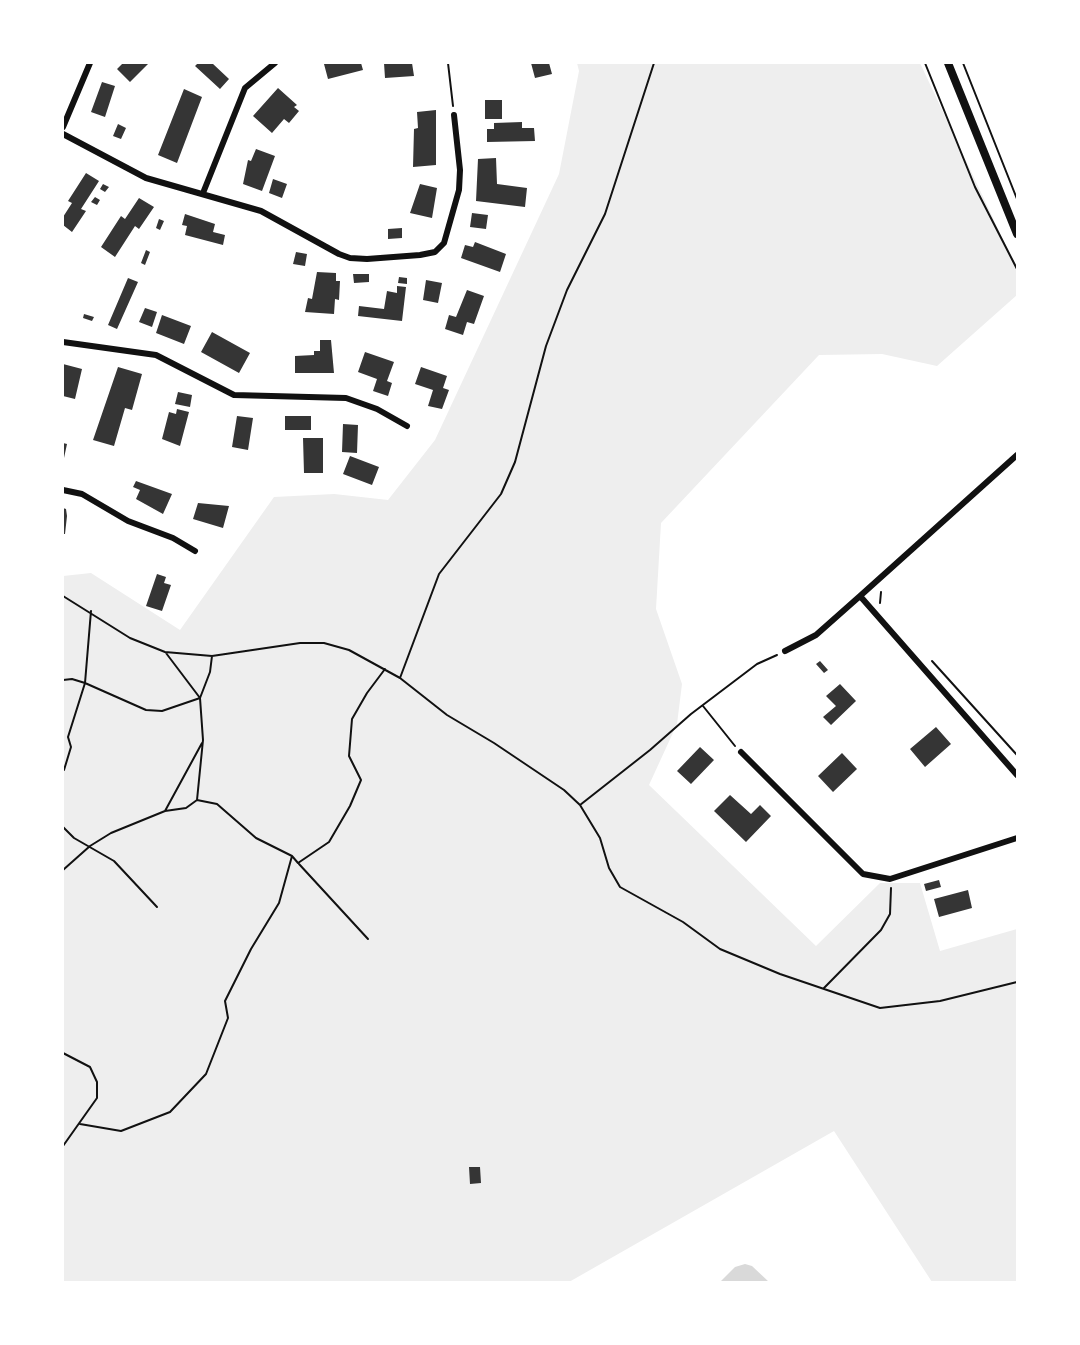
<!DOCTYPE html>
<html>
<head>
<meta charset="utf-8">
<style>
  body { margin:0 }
  #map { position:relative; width:1080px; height:1345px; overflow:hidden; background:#fff; font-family:Cabin,sans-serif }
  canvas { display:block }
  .frame { position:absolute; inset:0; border:64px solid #fff; pointer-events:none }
</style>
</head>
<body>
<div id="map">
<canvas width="1080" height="1345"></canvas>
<div class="frame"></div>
</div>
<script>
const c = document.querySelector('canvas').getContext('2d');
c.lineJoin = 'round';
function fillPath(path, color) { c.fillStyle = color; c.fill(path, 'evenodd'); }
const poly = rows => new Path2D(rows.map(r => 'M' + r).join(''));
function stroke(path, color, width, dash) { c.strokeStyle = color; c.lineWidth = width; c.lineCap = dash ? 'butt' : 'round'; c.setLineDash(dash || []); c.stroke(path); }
fillPath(poly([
  [577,63,920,63,1017,269,1017,295,937,366,882,354,819,355,661,523,656,609,682,684,677,724,649,785,816,946,880,883,920,883,940,951,1017,929,1017,1282,932,1282,834,1131,569,1282,63,1282,63,576,91,573,180,630,274,497,334,494,388,500,435,440,559,174,579,71]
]), '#eee');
fillPath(poly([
  [745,1264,752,1266,769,1282,720,1282,735,1267]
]), '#d9d9d9');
fillPath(poly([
  [123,63,149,63,130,82,117,69],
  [198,63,212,63,229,79,220,89,195,66],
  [328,63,361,63,363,70,328,79,324,64],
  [384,63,412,63,414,76,385,78],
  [531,63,549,63,552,74,535,78],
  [102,82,115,86,105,117,91,112],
  [278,88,297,105,294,107,299,111,289,123,284,119,272,133,253,116],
  [184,89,202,97,177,163,158,155],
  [485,100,502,100,502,119,485,119],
  [436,110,436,165,413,167,414,129,418,128,417,112],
  [522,122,522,128,534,128,535,141,487,142,487,129,494,129,494,123],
  [118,124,126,128,121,139,113,136],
  [256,149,275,156,262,191,243,184,248,160,251,161],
  [496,158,497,184,527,188,525,207,476,201,478,159],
  [86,173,99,181,81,209,86,211,72,232,63,225,63,217,72,203,68,201],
  [273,179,287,184,282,198,269,193],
  [103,184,109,187,105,192,100,189],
  [420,184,437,188,432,218,410,213],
  [95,197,100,200,97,205,91,202],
  [139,198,154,207,139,229,135,226,115,257,101,247,121,216,125,219],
  [472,213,488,215,486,229,470,227],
  [185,214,215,224,213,232,225,235,223,245,185,235,187,226,182,225],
  [159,219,164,221,160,230,156,228],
  [402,228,402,238,388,239,388,229],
  [475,242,506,254,500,272,461,258,465,245,473,247],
  [146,250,150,252,145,265,141,263],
  [296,252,307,254,305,266,293,264],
  [317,272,336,273,336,281,340,281,339,300,335,299,334,314,305,312,308,298,312,299],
  [353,274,369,274,369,282,354,283],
  [399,277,407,278,407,284,398,283],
  [128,278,138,282,117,329,108,325],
  [426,280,442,283,438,303,423,300],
  [397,286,406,287,402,321,358,316,359,306,384,309,387,291,397,293],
  [467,290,484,296,474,324,467,322,463,335,445,329,449,315,456,317],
  [145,308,157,312,152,327,139,322],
  [84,314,94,317,92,321,83,318],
  [162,315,191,326,184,344,156,333],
  [212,332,250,353,239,373,201,352],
  [320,340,331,340,334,373,295,373,295,356,314,355,314,351,320,351],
  [365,352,394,362,387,381,392,383,388,396,373,391,377,379,358,372],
  [63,364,82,369,75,399,63,396],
  [118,367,142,374,132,410,125,408,114,446,93,440],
  [421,367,447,376,443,388,449,390,442,409,428,406,433,390,415,384],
  [178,392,192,395,190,407,175,404],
  [177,409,189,412,180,446,162,439,169,412,176,414],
  [237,416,253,418,248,450,232,447],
  [285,416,311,416,311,430,285,430],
  [343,424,358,425,357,453,342,452],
  [303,438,323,438,323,473,304,473],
  [63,443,67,444,64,458,63,458],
  [350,456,379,467,372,485,343,474],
  [136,481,172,494,163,514,136,499,140,490,133,487],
  [198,503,229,506,223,528,193,519],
  [63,508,66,509,67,516,65,534,63,534],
  [157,574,166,577,164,583,171,585,162,611,146,606],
  [820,661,828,670,824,673,816,664],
  [840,684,856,701,831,725,823,717,836,706,826,696],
  [936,727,951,744,925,767,910,749],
  [700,747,714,760,691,784,677,771],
  [842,753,857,769,833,792,818,776],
  [730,795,751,814,760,805,771,816,746,842,714,811],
  [939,880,941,887,926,891,924,884],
  [968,890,972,908,939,917,934,899],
  [469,1167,480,1167,481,1183,470,1184]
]), '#353535');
stroke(poly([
  [448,63,453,106],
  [925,63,975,187,1017,269],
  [963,63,1017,199],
  [63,596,130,638,165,652,212,656,300,643,324,643,349,650,400,678,447,715,494,743,564,790,580,805,600,838,609,868,620,887,683,922,720,949,780,974,880,1008,940,1001,1017,982],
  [880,603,881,592],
  [166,653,200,698],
  [932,661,1017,755],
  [400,678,439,574,501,494,515,462,546,346,567,290,605,214,654,63],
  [63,680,72,679,85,683,146,710,162,711,200,698],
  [703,706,735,746],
  [64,770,71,747,68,737,85,683,91,611],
  [197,800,217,804,256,838,292,856,298,863,329,842,350,806,361,780,349,756,352,719,367,693,385,669],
  [580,805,650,750,691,714,757,664,777,655],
  [165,811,202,743],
  [63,827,74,838,114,861,157,907],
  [299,864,368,939],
  [63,870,90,846,111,833,165,811,186,808,197,800,203,740,200,698,210,672,212,656],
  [824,988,881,930,890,914,891,888],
  [63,1053,90,1067,97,1082,97,1098,63,1146],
  [80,1124,121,1131,170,1112,206,1074,228,1018,225,1001,251,949,279,903,292,856]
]), '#111', 2);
stroke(poly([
  [63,127,90,63],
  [63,134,146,178,261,211,339,254,350,258,367,259,420,255,435,252,444,243,459,190,460,170,454,115],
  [203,193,245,88,275,63],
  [63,342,156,355,234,395,346,398,377,409,407,426],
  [1017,455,860,596,1017,775],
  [63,490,82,494,128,521,173,538,195,551],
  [785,651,816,635,860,596],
  [741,752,863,874,890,879,1017,838]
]), '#111', 6);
stroke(poly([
  [948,63,1017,234]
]), '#111', 8);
</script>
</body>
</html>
